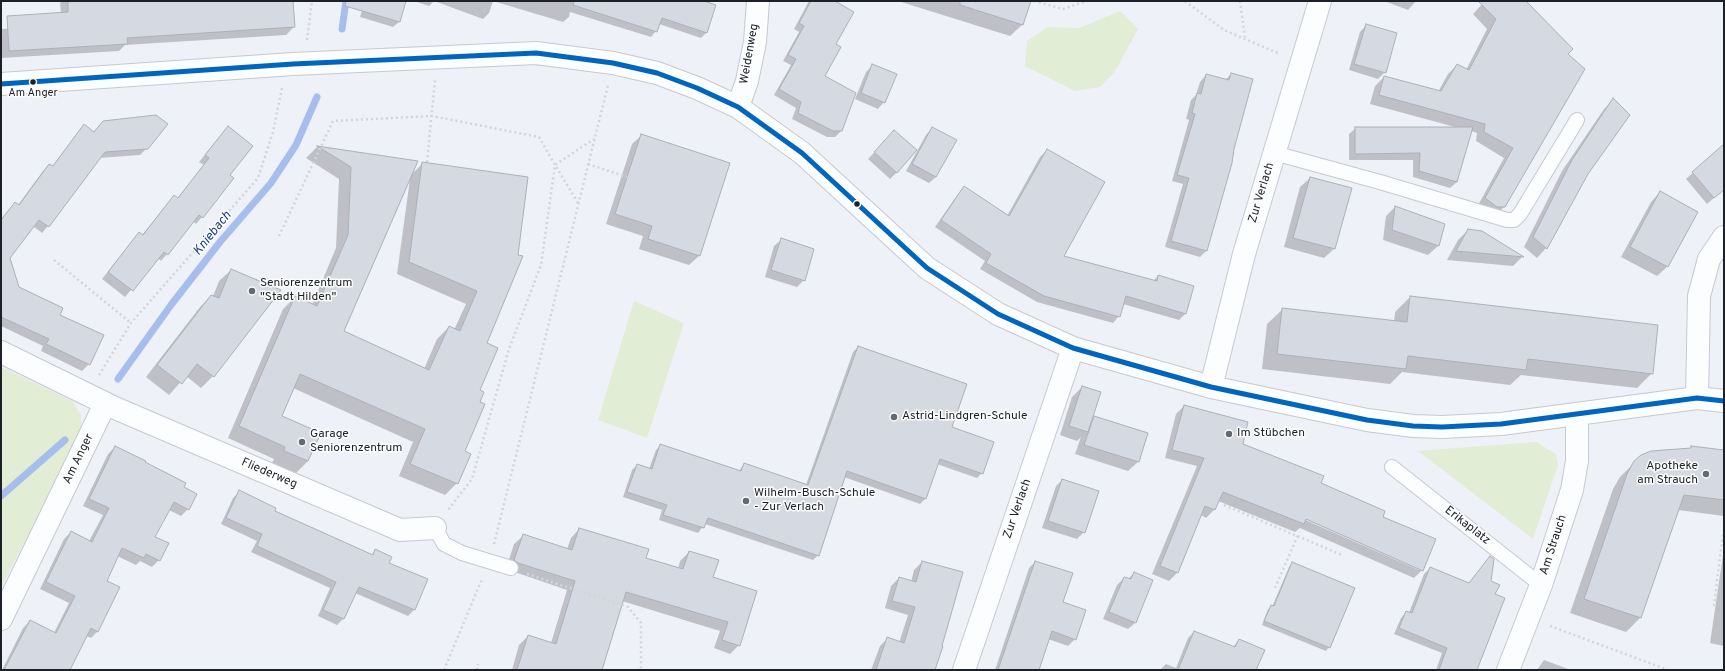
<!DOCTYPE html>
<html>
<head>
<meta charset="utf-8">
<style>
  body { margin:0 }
  #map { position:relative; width:1725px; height:671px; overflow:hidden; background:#eef1f8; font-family:Overpass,sans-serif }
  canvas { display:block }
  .frame { position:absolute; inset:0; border:2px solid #1b2029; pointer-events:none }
</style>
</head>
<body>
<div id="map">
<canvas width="1725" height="671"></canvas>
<div class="frame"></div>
</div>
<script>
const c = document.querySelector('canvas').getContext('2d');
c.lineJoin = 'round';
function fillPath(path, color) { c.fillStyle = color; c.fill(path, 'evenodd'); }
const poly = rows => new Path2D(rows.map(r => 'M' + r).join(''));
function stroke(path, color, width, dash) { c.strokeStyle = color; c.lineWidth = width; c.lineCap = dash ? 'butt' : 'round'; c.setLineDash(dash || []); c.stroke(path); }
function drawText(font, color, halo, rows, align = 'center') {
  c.font = font + ' Overpass,sans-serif'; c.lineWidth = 3; c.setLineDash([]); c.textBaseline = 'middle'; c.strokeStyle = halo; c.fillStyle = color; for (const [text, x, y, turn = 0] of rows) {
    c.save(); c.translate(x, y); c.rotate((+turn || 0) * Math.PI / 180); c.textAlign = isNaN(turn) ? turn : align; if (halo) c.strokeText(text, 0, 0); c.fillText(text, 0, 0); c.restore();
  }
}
fillPath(poly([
  [1120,11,1138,29,1114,73,1100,87,1075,91,1025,66,1027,41,1048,27,1079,28],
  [634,301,684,323,647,438,598,420],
  [1,367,72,401,81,415,81,435,1,587],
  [1536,442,1556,454,1558,465,1533,539,1418,451]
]), '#e2edd6');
fillPath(poly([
  [62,1,292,1,294,27,286,35,125,45,119,51,1,58,1,29,46,27,61,13,60,3],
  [365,1,405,1,399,22,393,27,360,17],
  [414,1,701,1,707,32,701,38,659,24,656,31,651,37,570,12,569,17,563,22,493,1,489,13,483,19,434,1,429,6],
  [809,1,833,1,834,44,824,76,841,131,835,137,827,137,792,119,796,108,774,95,791,65,783,61,799,32,794,29],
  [898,1,1029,1,1022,25,1010,36],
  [1384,1,1416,1,1408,10],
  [1485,1,1525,1,1566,54,1504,207,1495,216,1477,207,1504,158,1476,141,1477,133,1471,131,1457,182,1450,188,1413,177,1413,160,1349,160,1349,134,1356,128,1455,127,1370,104,1375,86,1384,77,1438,92,1448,74,1457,65,1466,70,1487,29,1473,14],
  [1366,25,1385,72,1378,79,1349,70,1360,32],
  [873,65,884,102,878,109,855,99,866,72],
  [1231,74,1207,250,1200,257,1165,247,1183,184,1172,181,1189,120,1186,119,1191,100,1196,95,1200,82,1206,75,1225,80],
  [1613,100,1587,174,1546,248,1537,258,1524,247,1562,171,1604,109],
  [103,122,147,148,140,155,99,158,48,226,42,233,33,226,9,258,18,288,89,364,82,371,41,351,43,346,1,326,1,219,15,203,18,205,43,171,49,165,52,167,78,132,93,132],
  [228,127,229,175,202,217,196,224,193,221,167,254,161,261,158,258,125,297,102,279,133,240,142,235,174,196,177,199,204,165,199,162],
  [932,128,936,177,929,183,906,171,926,135],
  [642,135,729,163,699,256,689,265,639,249,643,236,606,224,632,144],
  [888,138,897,172,890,179,868,159],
  [1724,145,1724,189,1707,204,1686,179],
  [317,147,417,162,412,174,423,163,527,178,485,344,479,390,457,483,445,495,399,476,413,442,293,388,281,417,308,461,296,473,272,463,274,459,228,438,283,309,295,297,312,305,336,248,339,179,306,158],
  [410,179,397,274,466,304,454,330,449,327,437,339,424,369,343,332],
  [1047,150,1062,256,1153,281,1158,276,1186,313,1179,320,1123,304,1119,316,1113,323,1037,302,980,269,985,261,935,227,958,194,964,187,1007,216,1040,157],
  [1310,178,1334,249,1324,258,1284,247,1300,187],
  [1660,192,1697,212,1667,267,1657,276,1621,257,1651,202],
  [1395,207,1438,246,1428,255,1383,240,1386,216],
  [1468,230,1481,232,1522,257,1513,266,1447,260,1458,240],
  [781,240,804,280,797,287,765,277,774,246],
  [231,270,213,376,201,388,186,376,169,395,146,377,200,307,211,296,213,296,219,281],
  [1410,297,1652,373,1637,388,1521,375,1510,385,1402,372,1390,384,1262,369,1267,324,1283,309,1394,322,1395,312],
  [858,347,950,428,982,473,977,478,937,464,925,499,920,504,844,477,818,555,813,560,705,524,698,533,659,520,662,510,623,497,632,470,637,465,649,469,656,450,661,445,739,471,744,464,806,485,853,352],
  [1082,387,1091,420,1094,417,1147,434,1138,462,1128,471,1075,454,1081,437,1077,441,1060,435,1072,397],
  [1184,406,1242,444,1320,484,1422,570,1414,578,1300,528,1295,532,1218,501,1214,510,1206,518,1201,515,1177,573,1169,581,1152,574,1197,466,1165,458,1176,414],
  [1302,516,1419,568,1419,570,1301,518],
  [115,447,183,487,188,509,181,516,169,510,154,537,159,560,152,567,140,561,136,565,117,556,106,581,98,631,91,638,86,636,69,670,2,670,23,628,30,621,54,633,69,603,40,589,64,539,71,532,89,541,103,515,83,506,108,454],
  [1692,447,1724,451,1724,516,1678,510,1640,618,1626,632,1570,613,1613,489,1620,477,1641,456,1661,450,1689,449],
  [1062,480,1084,532,1077,539,1042,528,1056,486],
  [239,492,273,511,371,555,375,551,388,564,414,610,408,616,355,593,344,618,337,625,318,616,330,588,251,552,257,541,221,524,233,498],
  [579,529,645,559,678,569,680,561,689,552,712,578,739,645,730,654,714,648,720,631,622,601,601,670,512,670,519,645,528,636,551,643,567,590,506,569,514,544,523,536,567,549,571,538],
  [1723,555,1724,555,1724,646,1710,643],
  [1490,557,1490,582,1494,594,1475,670,1436,670,1442,653,1394,634,1401,618,1406,612,1409,613,1424,574,1430,568,1468,584],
  [922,562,934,670,871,670,880,646,888,638,899,643,908,615,885,608,891,586,899,578,911,582,914,570],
  [1035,562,1062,603,1075,639,1068,646,1048,639,1038,670,995,670,1029,568],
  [1292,564,1329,647,1326,651,1262,625,1268,609,1272,607,1289,567],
  [1134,573,1152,581,1135,623,1128,629,1103,619,1117,585,1124,578,1128,579],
  [1194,632,1233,647,1239,640,1255,670,1160,670,1166,664,1176,668,1188,638],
  [1544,660,1571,670,1537,670]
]), '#0003');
stroke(poly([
  [342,29,346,1],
  [118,379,171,305,220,242,271,183,296,145,317,97],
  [1,496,65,440]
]), '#a7beed', 7);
const building = poly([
  [68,1,293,1,295,27,127,38,128,44,9,51,7,16,68,12,68,1],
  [346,1,406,1,400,22,345,6,346,1],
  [574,1,704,1,716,5,707,33,662,18,657,32,573,5,574,1],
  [811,1,835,1,854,12,836,44,841,47,825,76,856,93,842,131,833,131,798,113,801,102,779,89,796,59,788,55,804,26,799,23,811,1],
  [960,1,1031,1,1023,25,960,5,960,1],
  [1478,1,1526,1,1573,49,1568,54,1585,69,1505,207,1497,207,1485,198,1513,148,1484,132,1485,124,1379,95,1384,76,1441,91,1457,64,1469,70,1496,19,1478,1],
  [1366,24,1397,33,1386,73,1354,64,1366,24],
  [872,64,897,74,885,103,861,93,872,64],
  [1231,73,1253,79,1234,149,1232,163,1207,251,1171,241,1189,178,1177,175,1195,114,1192,113,1197,93,1201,94,1206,74,1229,80,1231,73],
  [1613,98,1630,115,1588,174,1547,249,1533,237,1572,160,1613,98],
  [156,115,168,124,148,149,105,152,49,227,39,220,10,258,19,287,63,308,60,315,104,335,90,365,46,344,49,339,1,317,1,220,15,202,19,205,49,164,53,166,84,124,94,132,103,121,156,115],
  [228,126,253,146,230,175,234,178,203,218,199,215,168,255,164,252,133,291,108,272,139,232,143,235,174,195,178,198,209,158,205,155,228,126],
  [932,127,957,140,936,177,912,164,932,127],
  [1355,127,1473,127,1457,182,1419,171,1420,153,1355,154,1355,127],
  [894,130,917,150,897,173,874,152,894,130],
  [641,134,730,163,700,256,648,239,652,226,615,214,641,134],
  [1724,144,1724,190,1714,198,1692,172,1724,144],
  [317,146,418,161,344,331,429,370,449,326,460,331,477,291,409,262,422,162,528,177,518,255,523,256,487,343,498,348,480,390,484,392,480,402,485,404,465,451,471,454,458,484,410,464,425,429,300,374,282,416,321,433,308,461,284,451,285,447,239,426,295,296,317,306,348,235,351,167,317,146],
  [1047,149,1105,182,1064,256,1157,281,1158,275,1194,286,1186,314,1126,296,1120,317,1044,296,986,263,991,254,941,220,964,186,1009,216,1047,149],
  [1310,177,1352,188,1335,249,1293,238,1310,177],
  [1660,191,1698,212,1668,267,1630,247,1660,191],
  [1395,206,1445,224,1439,246,1392,230,1395,206],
  [1468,229,1482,231,1524,257,1456,251,1468,229],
  [781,238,814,249,805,281,771,270,781,238],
  [231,269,281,290,214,377,197,364,182,384,157,365,211,295,219,298,231,269],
  [1410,296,1658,325,1653,374,1528,359,1526,370,1408,356,1406,369,1277,354,1282,308,1407,322,1410,296],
  [858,346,967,384,952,427,994,442,983,474,940,459,926,499,847,471,819,556,708,518,704,528,663,515,667,505,627,492,637,464,652,469,660,444,741,471,744,463,808,485,858,346],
  [1082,386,1101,392,1088,432,1069,426,1082,386],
  [1184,405,1248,422,1243,444,1324,476,1321,483,1385,511,1383,517,1436,539,1423,571,1306,519,1304,524,1223,492,1215,510,1205,506,1178,573,1160,566,1204,458,1172,450,1184,405],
  [1094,416,1148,433,1139,462,1084,445,1094,416],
  [115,446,146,461,145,462,186,483,184,487,197,494,189,510,174,502,155,537,169,543,160,561,146,554,144,558,122,548,107,581,120,587,98,632,91,628,70,670,4,670,30,620,56,633,75,596,46,582,71,531,92,542,109,508,89,499,115,446],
  [1691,446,1724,450,1724,500,1684,495,1641,618,1584,599,1627,474,1634,461,1641,455,1651,451,1691,448,1691,446],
  [1062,479,1099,491,1085,533,1048,521,1062,479],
  [239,490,276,508,275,511,373,555,375,549,392,557,389,563,428,579,415,610,359,587,344,619,323,610,336,582,257,546,262,534,226,518,239,490],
  [579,528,649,549,646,558,683,569,689,551,719,560,713,577,757,591,740,646,722,640,728,622,626,592,602,670,517,670,528,635,556,644,575,581,518,563,514,560,523,534,572,550,579,528],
  [1490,556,1494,559,1491,581,1500,585,1495,594,1505,598,1477,670,1439,670,1447,648,1399,628,1406,611,1412,613,1430,567,1469,583,1490,556],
  [922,561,963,572,942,646,943,646,935,670,876,670,887,637,904,643,915,607,892,601,899,577,916,582,922,561],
  [1035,561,1073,573,1063,602,1086,610,1076,640,1052,631,1039,670,998,670,1035,561],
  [1292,562,1355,588,1330,648,1264,621,1271,605,1274,606,1292,562],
  [1134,572,1153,580,1136,623,1109,612,1124,577,1131,579,1134,572],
  [1194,631,1235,647,1239,639,1265,650,1256,670,1178,670,1194,631]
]);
fillPath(building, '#d5d9e1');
stroke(building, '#abb0b7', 1);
const service = poly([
  [1274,153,1380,182,1507,220,1514,220,1520,214,1577,120],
  [1392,467,1541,585],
  [435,528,444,544,462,553,511,568]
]);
const minor = poly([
  [1,84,293,64,536,53,613,63,657,73,697,88,738,107,802,153,927,268,998,314,1073,348,1211,387,1367,420,1413,426,1442,427,1501,424,1697,398,1724,401],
  [738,107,747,81,755,42,758,1],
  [1,352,115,408,400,530,435,528],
  [1211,387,1244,254,1320,1],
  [1697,398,1699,296,1709,259,1724,237],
  [1,619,105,404],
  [964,670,1073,348],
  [1508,670,1541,585,1572,490,1577,461,1577,415]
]);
stroke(service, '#c5c9d1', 16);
stroke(minor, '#c5c9d1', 24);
stroke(poly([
  [1034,1,1063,9,1087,1],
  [1185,1,1224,30,1280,54],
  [1240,1,1245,37],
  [307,40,312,1],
  [427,162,435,80],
  [588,164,627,177],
  [578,203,555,165,594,139],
  [279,236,333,121,432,116,539,137,555,165,541,265,509,349,472,479,448,510],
  [54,260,131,323],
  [99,375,131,323,258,178,273,132,282,88],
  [1224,505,1342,555],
  [494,544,608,85],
  [527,574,628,607,641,623,641,670],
  [1275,588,1298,535],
  [1714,606,1723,533],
  [1550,626,1668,670],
  [444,670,482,579],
  [477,670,478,664]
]), '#d4d5d7', 2.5, [2, 3]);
stroke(service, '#fcfdfe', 14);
stroke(minor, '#fcfdfe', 22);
stroke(poly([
  [1,84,293,64,536,53,613,63,657,73,697,88,738,107,802,153,927,268,998,314,1073,348,1211,387,1367,420,1413,426,1442,427,1501,424,1697,398,1724,401]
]), '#0065bd', 5);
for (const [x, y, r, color] of [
  [33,82,3.5,"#1b2029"],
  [857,204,3.5,"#1b2029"],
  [252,291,4,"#656971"],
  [894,417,4,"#656971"],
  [1229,434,4,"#656971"],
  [302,442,4,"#656971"],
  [1706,474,4,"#656971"],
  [746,501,4,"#656971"]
]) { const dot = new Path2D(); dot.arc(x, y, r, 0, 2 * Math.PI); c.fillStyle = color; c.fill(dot); stroke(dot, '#fdfdfd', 1.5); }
drawText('11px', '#1b2029', '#fdfdfd', [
  ["Am Anger",33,94]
]);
drawText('12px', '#1b2029', '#fdfdfd', [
  ["Weidenweg",750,54,-80],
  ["Zur Verlach",1262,193,-73],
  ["Am Anger",79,459,-64],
  ["Fliederweg",269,474,23],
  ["Zur Verlach",1018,509,-71],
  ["Erikaplatz",1467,526,38],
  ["Am Strauch",1554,545,-72]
]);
drawText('12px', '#1b2029', '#fdfdfd', [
  ["Seniorenzentrum",260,284],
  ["\"Stadt Hilden\"",260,298],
  ["Astrid-Lindgren-Schule",902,417],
  ["Im Stübchen",1237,434],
  ["Garage",310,435],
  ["Seniorenzentrum",310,449],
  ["Apotheke",1698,467,"right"],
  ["am Strauch",1698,481,"right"],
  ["Wilhelm-Busch-Schule",754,494],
  ["- Zur Verlach",754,508]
], 'left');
drawText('italic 13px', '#1c3c87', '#fdfdfd', [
  ["Kniebach",213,234,-51]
]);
</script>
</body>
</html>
